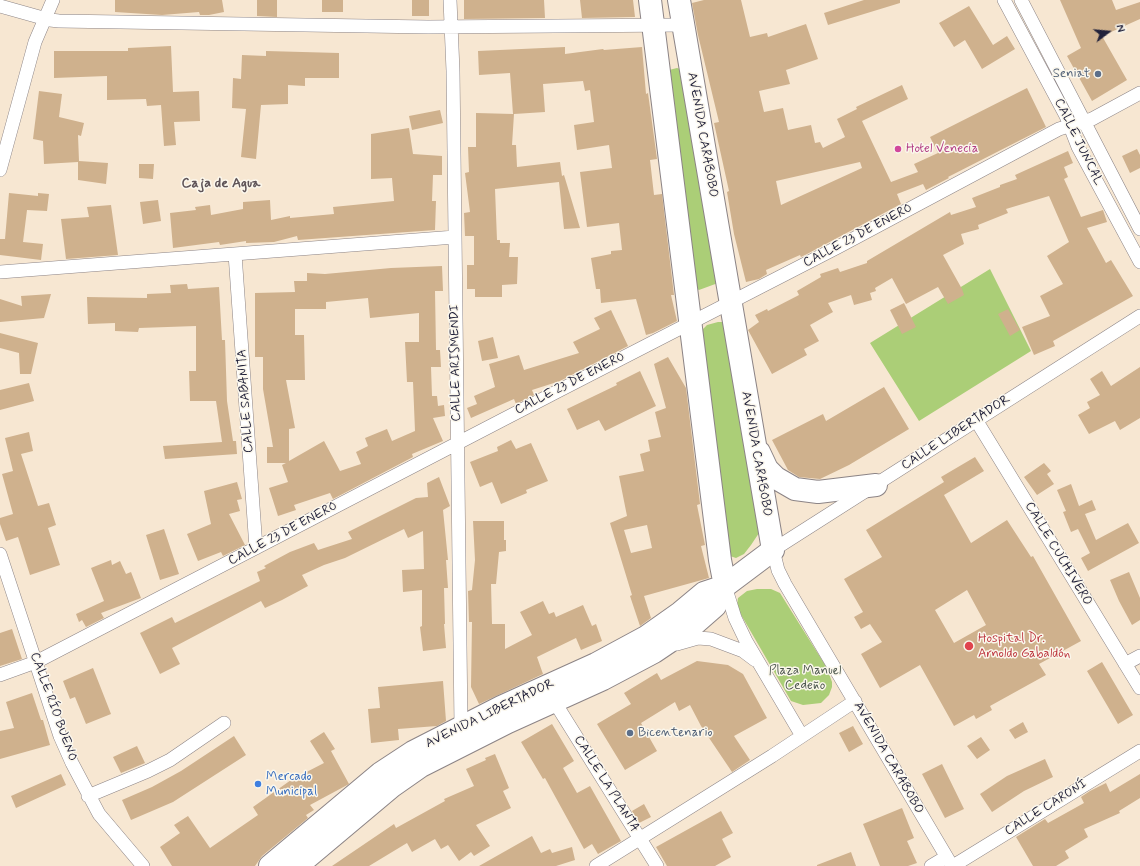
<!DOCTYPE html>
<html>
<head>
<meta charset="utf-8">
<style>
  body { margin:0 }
  #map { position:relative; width:1140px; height:866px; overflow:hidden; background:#f7e7d2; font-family:Mynerve,sans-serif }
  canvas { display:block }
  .north { position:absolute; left:1088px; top:12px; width:40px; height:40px; -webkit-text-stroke:3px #fbf7ec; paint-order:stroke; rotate:74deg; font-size:11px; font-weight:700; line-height:16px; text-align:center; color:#22223b }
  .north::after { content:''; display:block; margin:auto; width:14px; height:18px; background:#22223b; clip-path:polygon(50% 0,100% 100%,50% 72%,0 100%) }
</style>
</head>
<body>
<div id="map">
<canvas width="1140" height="866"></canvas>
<div class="north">N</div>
</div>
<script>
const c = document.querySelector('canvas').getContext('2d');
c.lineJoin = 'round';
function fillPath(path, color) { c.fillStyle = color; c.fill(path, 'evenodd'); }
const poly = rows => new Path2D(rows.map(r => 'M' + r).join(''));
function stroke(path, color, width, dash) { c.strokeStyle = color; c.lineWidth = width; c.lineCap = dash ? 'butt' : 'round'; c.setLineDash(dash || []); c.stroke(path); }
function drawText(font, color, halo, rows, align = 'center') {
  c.font = font + ' Mynerve,sans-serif'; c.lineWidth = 3; c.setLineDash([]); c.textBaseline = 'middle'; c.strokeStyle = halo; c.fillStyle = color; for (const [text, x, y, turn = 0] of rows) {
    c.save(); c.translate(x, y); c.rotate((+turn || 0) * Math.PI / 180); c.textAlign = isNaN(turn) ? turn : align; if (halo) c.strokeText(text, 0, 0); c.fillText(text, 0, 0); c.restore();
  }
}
fillPath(poly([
  [677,68,680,69,718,283,699,290,697,289,669,70],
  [990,269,1031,351,919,421,870,343],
  [718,322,723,322,760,527,759,533,751,545,744,554,736,558,730,556,700,332,707,325],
  [757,589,771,589,780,593,827,668,832,682,832,687,829,695,821,703,803,705,791,701,740,613,737,605,738,598,747,591]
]), '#abce77');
fillPath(poly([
  [115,0,222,0,224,12,209,15,200,15,199,12,162,15,115,12],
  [257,0,277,0,277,17,257,16],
  [322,0,343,0,343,12,322,12],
  [412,0,429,0,429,16,412,16],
  [464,0,544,0,545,18,464,19],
  [580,0,633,0,635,17,582,18],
  [704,0,741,0,750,37,767,33,768,37,806,24,818,59,786,70,790,84,759,91,764,112,783,108,788,130,811,125,815,143,820,142,823,148,845,137,837,119,857,109,856,107,902,85,908,99,862,121,891,182,918,172,914,164,938,153,930,137,1027,88,1046,127,948,177,949,178,926,190,923,184,897,194,901,204,807,254,801,257,800,255,766,270,767,274,759,279,746,282,734,234,727,192,729,191,714,123,719,122,698,35,692,3],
  [860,162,862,168,781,205,776,181],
  [864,0,900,0,900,3,828,25,824,13],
  [1060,0,1112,0,1116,10,1140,2,1140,19,1102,36,1127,80,1092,101,1067,56,1081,48],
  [969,6,993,45,1007,36,1015,49,982,69,965,40,954,47,939,23],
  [171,46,173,92,199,91,200,121,174,122,176,145,164,146,161,105,147,106,146,99,107,100,107,76,54,78,54,51,128,51,128,48],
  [565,47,565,54,603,49,604,50,642,47,646,94,648,93,657,159,650,160,654,195,662,194,674,295,671,295,677,321,653,333,646,335,636,299,601,303,600,289,596,289,591,258,611,254,611,251,622,250,619,223,587,227,580,172,612,168,609,145,577,150,574,125,594,122,590,90,585,91,583,81,543,84,545,112,514,114,512,145,516,145,517,167,560,162,562,176,564,175,580,228,564,229,559,182,495,189,497,240,500,240,500,243,510,243,509,257,518,257,517,284,502,285,502,297,475,297,475,289,467,289,467,265,474,265,474,236,465,236,464,213,470,212,465,173,469,172,468,147,476,147,476,113,513,114,510,73,479,75,478,51],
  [266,51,339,53,339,78,305,78,305,86,288,85,288,104,261,105,256,159,241,157,246,109,232,108,233,78,241,79,242,55,266,56],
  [39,91,62,94,59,117,84,123,81,136,78,135,79,161,108,163,106,184,78,180,78,162,44,164,43,141,33,139],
  [440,110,443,123,412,130,409,116],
  [409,128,413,154,442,156,442,175,433,175,432,201,436,201,435,230,298,240,297,236,274,242,246,243,246,241,220,245,219,242,173,248,170,213,196,210,195,207,210,205,211,215,243,209,243,202,270,200,271,220,290,216,290,218,334,214,333,207,394,201,392,178,371,179,371,134],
  [1137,149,1140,155,1140,168,1130,173,1122,156],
  [1068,151,1073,163,1064,167,1068,177,1064,179,1081,217,1103,210,1107,222,1087,228,1106,263,1111,260,1133,296,1053,341,1055,346,1034,355,1022,327,1050,316,1040,296,1063,284,1047,256,1069,242,1049,196,1006,209,1008,213,978,225,979,229,961,234,964,244,943,255,962,289,964,295,948,304,938,287,906,304,892,278,875,288,876,291,870,293,872,300,854,305,851,295,828,303,833,312,810,325,819,341,804,349,807,355,772,374,748,330,759,322,755,315,767,309,768,311,799,295,797,291,821,277,820,274,838,268,840,272,867,263,867,261,950,212,951,215,976,207,972,198,1000,187,1000,185,1017,179,1015,175],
  [139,164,154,164,153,179,139,178],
  [9,193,38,196,38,193,49,194,47,211,27,210,23,242,43,244,41,260,0,255,0,239,5,239],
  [158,200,161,221,143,224,140,202],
  [111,205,118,255,66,259,61,219,89,217,87,207],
  [442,266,443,291,435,291,436,350,440,350,441,367,431,367,432,396,437,396,438,406,444,405,445,416,433,418,443,441,412,454,413,457,333,499,330,493,294,505,296,510,278,516,269,488,288,482,282,465,286,463,267,463,267,447,273,447,263,389,263,357,255,357,255,293,295,292,294,281,307,281,307,273,325,274,391,268],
  [368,298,370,318,419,313,419,342,405,342,407,382,413,382,415,431,392,441,387,429,365,438,368,446,356,452,361,464,340,471,324,441,289,461,289,429,295,428,286,380,305,380,304,335,295,335,295,309,326,309,326,302],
  [187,284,188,289,219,287,222,340,225,340,227,401,233,441,236,441,237,454,165,459,163,446,222,442,216,401,190,401,189,371,196,371,196,326,139,328,138,332,115,331,115,323,88,324,87,297,147,298,147,294,171,293,170,285],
  [51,294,44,318,0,322,0,299,22,306,21,296],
  [904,303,916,327,902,334,890,310],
  [1008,309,1020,330,1010,336,998,314],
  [611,310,628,346,560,381,532,390,534,395,516,404,514,399,471,418,467,408,477,404,474,396,495,387,489,364,519,355,524,370,579,353,573,342,600,329,594,318],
  [0,333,38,343,31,374,20,374,19,353,0,348],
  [493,337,498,358,482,361,478,341],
  [668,357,686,388,700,504,697,505,705,545,701,546,709,578,644,596,651,618,640,626,630,596,632,595,610,523,627,516,619,476,644,471,640,454,650,451,648,440,661,437,655,412,666,408,654,364],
  [647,525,652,548,631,553,624,530],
  [1140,367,1140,418,1120,430,1115,421,1089,434,1078,415,1090,408,1087,402,1100,395,1090,379,1102,371,1111,386],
  [640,371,656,406,605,431,599,420,577,430,567,409,617,385,616,383],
  [29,383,34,401,0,410,0,390],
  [884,387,909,429,849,465,820,479,799,477,788,470,772,440,823,414,826,421],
  [29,432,33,451,21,454,38,506,49,503,56,525,48,528,60,565,30,575,18,537,6,541,0,524,0,518,13,514,2,474,13,471,5,438],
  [511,440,516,449,531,443,548,481,526,490,527,493,501,504,492,482,480,487,470,462,498,451,497,447],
  [975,457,984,471,944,495,971,543,1007,520,1031,557,1033,556,1081,641,1039,664,1046,675,990,706,992,710,976,719,974,715,954,726,920,665,880,688,861,654,882,642,870,624,861,629,854,617,863,612,844,579,882,557,866,530,944,482,941,477],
  [967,590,986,625,954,643,935,610],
  [1044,463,1051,471,1047,474,1054,484,1037,495,1024,477],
  [439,477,450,506,443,510,448,560,446,560,448,588,444,588,445,624,444,624,446,648,423,651,420,627,422,626,422,590,403,592,402,570,424,569,423,531,408,538,404,529,345,558,324,565,302,575,308,586,282,600,265,608,261,601,172,648,180,664,160,674,140,633,172,617,175,623,260,581,257,572,266,568,264,566,290,552,314,543,318,550,352,539,348,532,416,498,428,497,427,483],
  [237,482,242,499,237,500,240,511,229,514,245,545,223,556,221,552,198,561,187,534,211,524,204,491],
  [1071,484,1079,506,1092,500,1096,510,1085,514,1096,540,1128,523,1139,543,1088,571,1081,558,1090,553,1078,529,1071,532,1063,512,1066,511,1057,490],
  [473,521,504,521,504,540,506,540,506,551,499,552,496,584,491,584,492,624,505,624,505,649,532,635,520,612,543,601,549,614,554,612,556,617,583,605,592,626,596,624,602,641,581,650,576,638,537,657,543,674,479,704,471,687,472,622,469,622,468,591,472,590,475,560],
  [164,529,179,574,160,580,146,535],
  [111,560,112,565,120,561,126,574,131,572,141,598,101,613,104,618,86,627,82,620,79,622,76,614,104,601,91,568],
  [1129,572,1140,598,1140,620,1132,625,1119,601,1110,580],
  [12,629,22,659,0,666,0,633],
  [697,661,728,665,743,674,767,718,734,736,750,760,732,772,701,726,690,705,679,711,675,702,641,723,657,751,625,770,597,724,631,704,624,693,657,673,661,680],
  [1102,662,1133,715,1118,724,1087,671],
  [93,668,111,714,86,724,75,697,70,699,63,681],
  [443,681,446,721,437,726,398,729,399,740,371,743,368,709,380,708,378,687],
  [32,693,41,720,43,720,50,745,0,759,0,731,14,728,6,702],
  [1023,722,1028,732,1015,739,1009,730],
  [552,724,574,761,563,768,577,793,590,786,621,841,598,854,592,844,584,849,545,778,543,779,521,742],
  [853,726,863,744,849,752,839,733],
  [324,732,335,749,331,751,349,784,310,805,314,810,306,815,308,818,262,856,255,866,172,866,160,847,180,833,174,825,188,816,210,848,258,815,253,807,291,780,324,763,310,741],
  [234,736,246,755,173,802,131,820,122,800,152,787,181,771],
  [981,737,990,750,977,759,967,746],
  [137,746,145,763,121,773,113,757],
  [495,754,509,788,503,791,511,808,476,825,490,846,474,856,471,852,459,861,448,845,441,849,435,839,412,852,407,843,369,866,332,866,394,824,396,828,445,801,444,799,474,786,466,769,486,760,485,758],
  [1045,759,1053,777,1024,791,992,812,980,794,1007,776],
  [942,764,964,809,945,818,922,774],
  [61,774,66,785,16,808,11,796],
  [1140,774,1140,798,1119,811,1120,813,1084,829,1088,837,1065,851,1069,858,1056,866,1033,866,1016,837,1045,819,1048,823,1084,803,1081,797,1090,791,1106,783,1110,792],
  [644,804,651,817,639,823,632,811],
  [902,808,914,838,907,841,917,863,908,866,880,866,863,824],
  [721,811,733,833,722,839,731,857,715,866,667,866,656,847],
  [532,836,541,853,550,849,552,853,572,847,575,860,556,866,479,866],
  [851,852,856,866,817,866,817,865]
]), '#cfb18d');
const street = poly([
  [450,0,453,71,461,726],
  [1004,0,1066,116,1078,147,1140,262],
  [1021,0,1140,229],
  [0,6,50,20,59,21,428,27,683,25],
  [0,170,35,42,53,0],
  [235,254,256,548],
  [0,272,455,237],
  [976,420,1140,688],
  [0,554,60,736,72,763,99,814,143,866],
  [725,586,735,618,746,641,802,736],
  [677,644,698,638,711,639,743,651,755,660],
  [1125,664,1140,656],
  [0,675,36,662,560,390,838,247,1059,129,1092,119,1140,93],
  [554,701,657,866],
  [88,796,148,771,170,760,224,723],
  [596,866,772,756,855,701],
  [931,866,946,857],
  [952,866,785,584,778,570,773,550,1140,316],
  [953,866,1140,751]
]);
const highway = poly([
  [650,0,720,560,725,586],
  [759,452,767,469,776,478,795,489,818,492,876,485],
  [270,866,381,773,413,752,501,707,596,664,646,637,680,613,704,593,725,586,773,550,679,0],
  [297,866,391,787,421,766,508,722,603,679,654,652,691,627,715,606,725,586]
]);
stroke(street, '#8c8486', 14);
stroke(highway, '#8c8486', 24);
stroke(street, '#fff', 13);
stroke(highway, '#fff', 22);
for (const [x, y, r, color] of [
  [1098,74,4,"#5c6f8a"],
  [898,149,4,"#d1479c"],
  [969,646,5,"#e0444e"],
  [630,733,4,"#5c6f8a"],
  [258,784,4,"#3f7fe0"]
]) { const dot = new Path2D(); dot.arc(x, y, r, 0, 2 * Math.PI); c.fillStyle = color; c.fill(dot); stroke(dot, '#fbf7ec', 1.5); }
drawText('13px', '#4e5e75', '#fbf7ec', [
  ["Seniat",1090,74],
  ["Bicentenario",638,733,"left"]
], 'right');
drawText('13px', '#22223b', '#fbf7ec', [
  ["AVENIDA CARABOBO",702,135,80],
  ["CALLE JUNCAL",1078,142,64],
  ["CALLE 23 DE ENERO",858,236,-28],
  ["CALLE ARISMENDI",456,363,-91],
  ["CALLE 23 DE ENERO",570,384,-27],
  ["CALLE SABANITA",246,401,-94],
  ["CALLE LIBERTADOR",956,433,-33],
  ["AVENIDA CARABOBO",756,454,80],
  ["CALLE 23 DE ENERO",283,534,-28],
  ["CALLE CUCHIVERO",1058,554,59],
  ["CALLE RÍO BUENO",53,707,70],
  ["AVENIDA LIBERTADOR",490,714,-26],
  ["AVENIDA CARABOBO",888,758,60],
  ["CALLE LA PLANTA",606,784,58],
  ["CALLE CARONÍ",1046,808,-32]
]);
drawText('13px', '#b23c85', '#fbf7ec', [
  ["Hotel Venecia",906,149]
], 'left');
drawText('13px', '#be3a42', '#fbf7ec', [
  ["Hospital Dr.",978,639],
  ["Arnoldo Gabaldón",978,654]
], 'left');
drawText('13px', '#4b564d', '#fbf7ec', [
  ["Plaza Manuel",805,671],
  ["Cedeño",805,686]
]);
drawText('13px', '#366cbe', '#fbf7ec', [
  ["Mercado",266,777],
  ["Municipal",266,792]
], 'left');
drawText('bold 14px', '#5f5458', '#fbf7ec', [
  ["Caja de Agua",221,184]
]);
</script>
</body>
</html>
